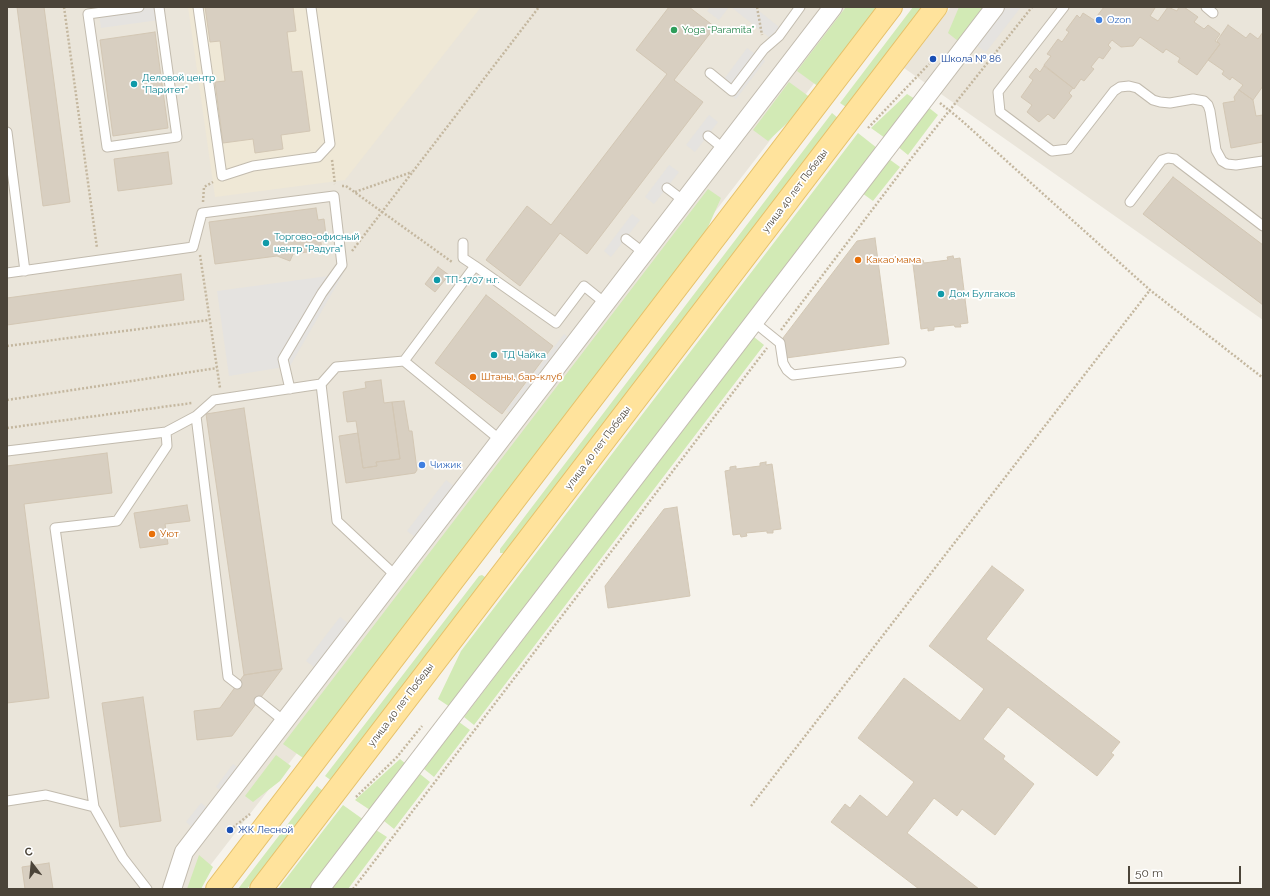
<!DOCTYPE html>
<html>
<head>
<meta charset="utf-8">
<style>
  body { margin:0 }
  #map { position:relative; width:1270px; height:896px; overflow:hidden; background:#f6f3ec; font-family:Raleway,sans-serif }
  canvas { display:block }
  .frame { position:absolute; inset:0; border:8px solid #4b4439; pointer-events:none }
  .north { position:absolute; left:12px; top:844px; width:40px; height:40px; -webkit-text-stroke:3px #fff; paint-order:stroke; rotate:344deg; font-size:11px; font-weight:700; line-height:16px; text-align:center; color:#4b4439 }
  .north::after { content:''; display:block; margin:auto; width:14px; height:18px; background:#4b4439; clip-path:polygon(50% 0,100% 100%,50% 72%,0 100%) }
  .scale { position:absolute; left:1128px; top:866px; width:113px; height:18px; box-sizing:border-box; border:2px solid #4b4439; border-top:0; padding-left:5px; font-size:12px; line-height:14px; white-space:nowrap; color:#4b4439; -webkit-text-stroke:3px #fff; paint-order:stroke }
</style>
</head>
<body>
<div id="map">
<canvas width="1270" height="896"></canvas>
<div class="frame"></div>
<div class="north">С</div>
<div class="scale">50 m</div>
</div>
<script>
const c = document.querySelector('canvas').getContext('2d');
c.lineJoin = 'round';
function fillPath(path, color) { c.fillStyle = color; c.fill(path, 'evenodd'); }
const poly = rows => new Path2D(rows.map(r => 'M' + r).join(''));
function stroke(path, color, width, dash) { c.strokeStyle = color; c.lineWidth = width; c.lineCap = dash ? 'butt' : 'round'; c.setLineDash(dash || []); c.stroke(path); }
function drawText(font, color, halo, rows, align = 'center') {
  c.font = font + ' Raleway,sans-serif'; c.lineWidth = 3.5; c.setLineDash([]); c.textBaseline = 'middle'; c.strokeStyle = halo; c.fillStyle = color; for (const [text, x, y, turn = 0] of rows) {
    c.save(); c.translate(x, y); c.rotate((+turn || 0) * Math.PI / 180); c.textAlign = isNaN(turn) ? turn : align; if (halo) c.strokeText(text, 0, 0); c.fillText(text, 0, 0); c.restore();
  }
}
fillPath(poly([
  [7,7,873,7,192,889,7,889],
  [951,7,1263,7,1263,320,904,68]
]), '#eae5da');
fillPath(poly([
  [188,7,481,7,345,180,215,197]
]), '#efe8d6');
fillPath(poly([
  [846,7,880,7,819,87,797,71],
  [913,7,923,7,846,107,840,103],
  [959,7,984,7,958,41,948,33],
  [789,82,811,98,798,113,768,141,753,130],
  [907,94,915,99,885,138,871,128],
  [928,107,938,115,908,155,897,146],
  [832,113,838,118,505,553,500,553,500,549],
  [858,133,877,148,450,707,438,699,461,651],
  [889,159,900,167,873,201,862,193],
  [708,189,721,198,704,236,306,760,283,744],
  [754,337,764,345,474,725,464,717],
  [482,575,485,577,484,580,332,781,325,776,479,576],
  [459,722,470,730,434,777,424,769],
  [276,755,291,766,280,781,253,802,245,796],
  [400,759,406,764,370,810,355,800],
  [420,774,430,782,394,829,384,821],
  [317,786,323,791,247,889,238,889],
  [343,805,364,820,311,889,278,889],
  [376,830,387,837,348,889,330,889],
  [199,855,213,867,201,889,187,889]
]), '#d2eab5');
fillPath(poly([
  [98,7,164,7,166,19,101,28],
  [710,7,729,7,719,20,707,11],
  [731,7,754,7,779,27,770,38],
  [995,7,1021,7,986,52,969,41],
  [747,48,765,61,736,99,719,86],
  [709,115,718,122,695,152,686,145],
  [669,165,679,172,654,204,645,197],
  [632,214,640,220,611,257,604,251],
  [343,274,290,366,229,376,217,291],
  [564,334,573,341,515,417,506,410],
  [446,480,459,490,419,540,407,531],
  [340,617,353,627,318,670,306,661],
  [233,764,242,770,225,793,216,787],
  [201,803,210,810,195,830,186,822]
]), '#e5e3e0');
const building = poly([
  [17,7,44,7,70,202,43,206,17,7],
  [205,7,293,7,296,31,287,32,292,72,302,71,310,131,281,135,283,149,255,153,253,139,223,143,215,82,225,81,220,41,210,42,205,7],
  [669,7,689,7,715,27,674,80,703,102,587,254,560,233,520,286,486,260,527,206,551,225,667,74,636,50,669,7],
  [1104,7,1154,7,1155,8,1150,16,1158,21,1168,7,1177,11,1179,7,1184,7,1198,17,1194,22,1204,29,1208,25,1220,34,1215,41,1220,44,1197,75,1178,62,1180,58,1166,49,1163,53,1140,37,1133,46,1121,47,1112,40,1108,45,1111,48,1103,59,1099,57,1091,67,1094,69,1084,81,1081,79,1074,89,1044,65,1051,56,1047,54,1058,39,1062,42,1069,32,1066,30,1077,15,1080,18,1083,13,1094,20,1104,7],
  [1228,25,1246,38,1250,33,1258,39,1263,32,1263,86,1253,100,1239,90,1243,85,1232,77,1230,80,1222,74,1224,71,1208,60,1220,44,1217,41,1228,25],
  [155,32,168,128,113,136,100,40,155,32],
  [1044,66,1073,88,1069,93,1072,96,1054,119,1048,114,1039,122,1027,112,1032,105,1021,97,1033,80,1029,77,1036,68,1040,72,1044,66],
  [1239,90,1253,100,1256,116,1263,115,1263,142,1231,148,1223,103,1235,101,1234,97,1239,90],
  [168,152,172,184,118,191,114,159,168,152],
  [1173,177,1263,245,1263,305,1143,214,1173,177],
  [316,208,318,220,324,219,326,235,320,236,322,250,293,254,290,261,277,256,215,264,209,222,316,208],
  [875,238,889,344,786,358,783,338,857,241,875,238],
  [953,256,954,259,960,258,968,323,960,324,961,327,955,327,954,325,934,327,934,330,928,331,928,328,921,329,913,264,918,264,917,261,923,260,924,263,948,260,947,257,953,256],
  [438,267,449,275,435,292,425,284,438,267],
  [181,274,184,300,7,325,7,298,181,274],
  [486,295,553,346,502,414,435,363,486,295],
  [381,380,384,403,392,402,400,459,376,462,377,466,363,468,356,421,347,422,343,392,366,388,365,382,381,380],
  [404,401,409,431,412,431,417,470,415,473,346,483,339,436,358,433,363,468,377,466,376,462,400,459,392,402,404,401],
  [244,408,282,669,244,675,206,414,244,408],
  [107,453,112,493,24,504,49,698,7,703,7,466,107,453],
  [766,462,766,465,772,464,781,529,773,530,773,533,767,533,767,531,746,533,747,536,741,537,740,534,733,535,725,471,730,470,730,467,736,466,736,469,760,466,760,463,766,462],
  [187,505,190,521,165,524,168,544,140,548,134,513,187,505],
  [677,507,690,596,608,608,605,586,664,509,677,507],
  [992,566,1024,590,986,639,1120,742,1111,753,1114,755,1097,776,1008,707,983,739,1005,756,1003,759,1034,784,995,835,962,809,957,816,934,798,907,833,979,889,919,889,831,822,845,804,850,808,860,795,887,817,914,782,858,738,904,678,960,721,984,689,929,646,992,566],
  [282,669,232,736,197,740,194,711,220,708,244,675,282,669],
  [143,697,161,821,120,827,102,703,143,697],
  [49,863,53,889,25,889,22,867,49,863]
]);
fillPath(building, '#d8cfc1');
stroke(building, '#d3c7b4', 1);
const service = poly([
  [139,7,88,14,107,147,177,137,159,7],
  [198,7,222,176,253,166,318,157,330,144,311,7],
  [1064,7,998,92,1000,112,1052,151,1069,149,1114,91,1120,87,1129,86,1137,88,1153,100,1160,102,1170,103,1193,99,1204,101,1208,105,1210,111,1216,150,1222,161,1227,164,1236,165,1263,161],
  [1206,7,1213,13],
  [710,73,732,91,764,49,779,36,800,7],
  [7,132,25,271],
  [708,136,724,149],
  [667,188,684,201],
  [1130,202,1162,160,1168,158,1175,159,1263,226],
  [626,239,644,253],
  [475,266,556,323,584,286,605,303],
  [7,273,193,247,202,213,334,196,342,265,322,293,283,359,290,389],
  [754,322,780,343,783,363,787,370,793,375,901,362],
  [404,361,475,266,463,258,463,243],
  [321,384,337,521,396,576],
  [196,416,228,677,237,684],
  [7,451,166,432,196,416,214,400,321,384,336,367,404,361,499,439],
  [259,701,284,721],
  [7,801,46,795,94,807],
  [147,889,123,858,94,807,55,528,117,521,167,446,166,432]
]);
const minor = poly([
  [172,889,184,852,833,7],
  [320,889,995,7]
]);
const primary = poly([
  [217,889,891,7],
  [261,889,936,7]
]);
stroke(service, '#c2bbae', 11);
stroke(minor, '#c2bbae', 20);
stroke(primary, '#e6c16a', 24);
stroke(poly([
  [64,7,97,248],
  [757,7,762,35],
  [940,103,961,120,1150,290,1263,378],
  [868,128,929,64],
  [332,160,335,184],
  [342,186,346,186,452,262],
  [355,192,412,172],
  [203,202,204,187,213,182],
  [352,251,539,7],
  [200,255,220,388],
  [781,330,910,160,1032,7],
  [7,346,209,320],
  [7,400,217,368],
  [7,428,192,403],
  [356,797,397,757,422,726],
  [751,806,1150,290],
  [230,830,250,814],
  [353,889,767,348]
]), '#c4b79f', 2.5, [2, 2]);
stroke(service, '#fff', 9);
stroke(minor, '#fff', 18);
stroke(primary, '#ffe39c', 22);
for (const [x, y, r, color] of [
  [1099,20,4,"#3f7fe0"],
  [674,30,4,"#2e9e5b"],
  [933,59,4,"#1a4fb4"],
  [134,84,4,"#0f9aa8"],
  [266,243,4,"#0f9aa8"],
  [858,260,4,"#e8710a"],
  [437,280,4,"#0f9aa8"],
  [941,294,4,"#0f9aa8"],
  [494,355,4,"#0f9aa8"],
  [473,377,4,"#e8710a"],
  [422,465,4,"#3f7fe0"],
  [152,534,4,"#e8710a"],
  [230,830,4,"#1a4fb4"]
]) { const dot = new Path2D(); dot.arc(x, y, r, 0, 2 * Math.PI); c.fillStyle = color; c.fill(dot); stroke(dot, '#fff', 1.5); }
drawText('10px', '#366cbe', '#fff', [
  ["Ozon",1107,20],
  ["Чижик",430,465]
], 'left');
drawText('10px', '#27864d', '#fff', [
  ["Yoga “Paramita”",682,30]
], 'left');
drawText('10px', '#164399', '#fff', [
  ["Школа № 86",941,59],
  ["ЖК Лесной",238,830]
], 'left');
drawText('10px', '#0d838f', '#fff', [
  ["Деловой центр",142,78],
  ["\"Паритет\"",142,90],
  ["Торгово-офисный",274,237],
  ["центр \"Радуга\"",274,249],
  ["ТП-1707 н.г.",445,280],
  ["Дом Булгаков",949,294],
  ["ТД Чайка",502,355]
], 'left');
drawText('10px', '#4b4439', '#fff', [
  ["улица 40 лет Победы",795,191,-53],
  ["улица 40 лет Победы",598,448,-53],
  ["улица 40 лет Победы",401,705,-53]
]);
drawText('10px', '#c56008', '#fff', [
  ["Какао'мама",866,260],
  ["Штаны, бар-клуб",481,377],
  ["Уют",160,534]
], 'left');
</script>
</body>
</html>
